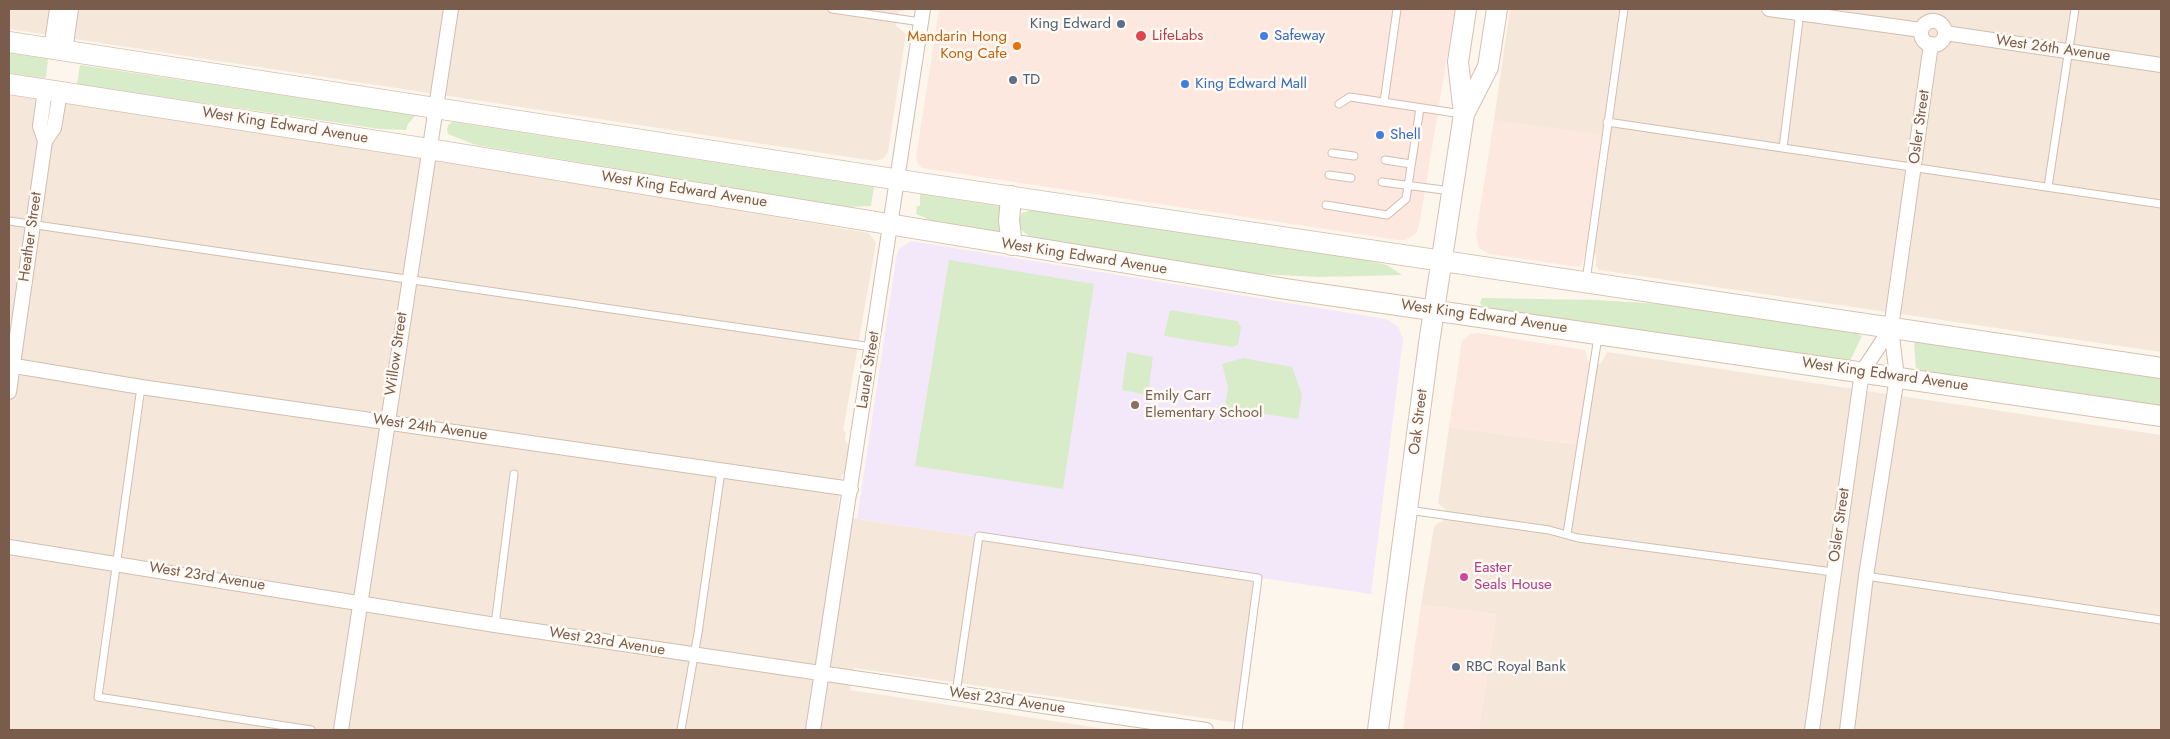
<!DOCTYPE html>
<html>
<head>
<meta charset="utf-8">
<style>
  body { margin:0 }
  #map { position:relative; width:2170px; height:739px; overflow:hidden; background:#fdf6ec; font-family:Jost,sans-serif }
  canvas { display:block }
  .frame { position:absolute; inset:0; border:10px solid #7a5c4d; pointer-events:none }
</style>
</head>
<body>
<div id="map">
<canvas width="2170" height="739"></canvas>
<div class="frame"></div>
</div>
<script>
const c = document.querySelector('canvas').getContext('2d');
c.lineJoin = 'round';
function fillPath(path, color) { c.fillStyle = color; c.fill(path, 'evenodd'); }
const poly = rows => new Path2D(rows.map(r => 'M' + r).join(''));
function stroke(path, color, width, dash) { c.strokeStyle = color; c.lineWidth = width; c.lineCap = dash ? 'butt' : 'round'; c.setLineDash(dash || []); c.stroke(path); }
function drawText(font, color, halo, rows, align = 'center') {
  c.font = font + ' Jost,sans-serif'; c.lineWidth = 5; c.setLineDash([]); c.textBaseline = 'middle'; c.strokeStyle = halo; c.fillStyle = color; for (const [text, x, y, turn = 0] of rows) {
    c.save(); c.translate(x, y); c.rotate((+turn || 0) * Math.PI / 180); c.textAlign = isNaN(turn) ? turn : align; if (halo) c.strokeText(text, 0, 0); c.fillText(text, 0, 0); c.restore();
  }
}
fillPath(poly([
  [9,9,909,9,898,12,896,26,906,34,888,152,883,159,875,161,9,29],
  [1510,9,2161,9,2161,352,1599,270,1596,266,1596,255,1590,254,1494,120],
  [9,95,452,161,869,233,876,243,843,431,846,432,845,440,851,449,847,470,842,475,837,516,1258,578,1239,723,854,668,850,690,1112,730,9,730],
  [1607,352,2161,435,2161,730,1479,730,1496,614,1421,605,1434,527,1438,523,1443,522,1445,509,1438,503,1449,427,1582,445,1594,364,1601,364]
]), '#f5e8da');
fillPath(poly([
  [939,9,1455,9,1419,226,1416,234,1405,240,1398,240,922,168,918,164,916,158],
  [1494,120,1606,135,1590,254,1585,253,1583,262,1579,267,1489,254,1479,248,1476,235],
  [1478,333,1585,350,1588,362,1594,364,1582,445,1449,427,1462,341,1470,334],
  [1421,605,1496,614,1479,730,1403,730]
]), '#fde8e0');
fillPath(poly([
  [911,241,1386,319,1398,326,1403,339,1371,594,857,519,897,254,899,249]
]), '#f3e8fa');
fillPath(poly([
  [9,53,48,59,46,77,44,78,9,73],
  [80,65,414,115,415,116,408,124,406,130,380,129,77,84],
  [453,122,874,187,871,206,846,207,476,145,448,134,447,129,449,124],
  [920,194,998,206,1000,210,1002,233,937,223,916,214,917,206,920,206],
  [1032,210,1365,260,1387,265,1402,275,1320,277,1259,274,1205,268,1030,237,1019,228,1018,220,1022,213],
  [949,260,1094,284,1063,489,915,466],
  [1482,298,1597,300,1659,304,1853,332,1862,336,1850,361,1483,307,1480,303],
  [1170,310,1237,321,1241,327,1238,345,1232,347,1164,336],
  [1914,341,2161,377,2161,407,1916,371],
  [1127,352,1153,357,1148,395,1122,390],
  [1243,358,1292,367,1302,395,1298,419,1225,408,1228,387,1222,364]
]), '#d8ecc9');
const lane = poly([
  [832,9,921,22],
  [1384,102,1397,9],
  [1339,104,1350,97,1462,114],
  [1607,122,2161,204],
  [1783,148,1800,12],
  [1332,153,1354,156],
  [1385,160,1411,164],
  [1329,175,1351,178],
  [1382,182,1451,191],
  [2048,187,2075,9],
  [1326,205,1387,215,1406,199,1420,108],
  [9,221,872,347],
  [1586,281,1624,9],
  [141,387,98,697,311,730],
  [1408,510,1549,530,1578,538,1833,572],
  [1567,534,1598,337],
  [1866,576,2161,620],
  [495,625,514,474],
  [956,693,979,536,1258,578,1238,730],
  [681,730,698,633,721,471]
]);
const street = poly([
  [1769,9,1921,30],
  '1921 33a12 12 0 1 1 24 0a12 12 0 1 1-24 0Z',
  [1945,33,2161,65],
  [51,49,57,9],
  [65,51,71,9],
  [45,141,54,128,60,92],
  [9,365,141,387,851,489],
  [9,392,45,141,40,126,45,90],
  [9,547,495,625,1206,730],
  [341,730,451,9],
  [813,730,923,9],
  [1812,730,1862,372,1891,328],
  [1847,730,1866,576,1897,377,1891,328,1931,44]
]);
const secondary = poly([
  [9,42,926,184,2161,368],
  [9,84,429,149,1286,289,2161,416],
  [1464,114,1488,67,1497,9],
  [1011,196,1009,221,1012,245],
  [1378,730,1429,343,1464,114,1458,62,1466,9]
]);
stroke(lane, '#d1beb0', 9);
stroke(street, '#d1beb0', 16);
stroke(secondary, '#d6c0b0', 22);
stroke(lane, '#fff', 7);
stroke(street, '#fff', 14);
stroke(secondary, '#fff', 20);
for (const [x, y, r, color] of [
  [1121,24,5,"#5c6f8a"],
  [1141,36,6,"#e0444e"],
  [1264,36,5,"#3f7fe0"],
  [1017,46,5,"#e8710a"],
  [1013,80,5,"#5c6f8a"],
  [1185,84,5,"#3f7fe0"],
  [1380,135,5,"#3f7fe0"],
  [1135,405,5,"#8d6e63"],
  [1464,577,5,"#d1479c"],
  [1456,667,5,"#5c6f8a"]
]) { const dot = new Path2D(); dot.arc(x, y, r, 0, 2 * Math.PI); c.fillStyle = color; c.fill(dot); stroke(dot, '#fffaf3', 2); }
drawText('15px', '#4e5e75', '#fffaf3', [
  ["King Edward",1111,24,"right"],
  ["TD",1023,80],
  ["RBC Royal Bank",1466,667]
], 'left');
drawText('15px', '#be3a42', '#fffaf3', [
  ["LifeLabs",1152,36]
], 'left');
drawText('15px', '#366cbe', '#fffaf3', [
  ["Safeway",1274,36],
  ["King Edward Mall",1195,84],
  ["Shell",1390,135]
], 'left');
drawText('15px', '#c56008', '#fffaf3', [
  ["Mandarin Hong",1007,37],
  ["Kong Cafe",1007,54]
], 'right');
drawText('15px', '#7a5c4d', '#fffaf3', [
  ["West 26th Avenue",2053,49,8],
  ["West King Edward Avenue",285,126,9],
  ["Osler Street",1920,127,-82],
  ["West King Edward Avenue",684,190,9],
  ["Heather Street",31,237,-82],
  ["West King Edward Avenue",1084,257,9],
  ["West King Edward Avenue",1484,317,8],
  ["Willow Street",397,354,-82],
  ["Laurel Street",869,370,-81],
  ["West King Edward Avenue",1885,375,8],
  ["Oak Street",1419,422,-83],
  ["West 24th Avenue",430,428,8],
  ["Osler Street",1840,525,-82],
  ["West 23rd Avenue",207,577,9],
  ["West 23rd Avenue",607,642,9],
  ["West 23rd Avenue",1007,701,8]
]);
drawText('15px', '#785e54', '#fffaf3', [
  ["Emily Carr",1145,396],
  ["Elementary School",1145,413]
], 'left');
drawText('15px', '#b23c85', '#fffaf3', [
  ["Easter",1474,568],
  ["Seals House",1474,585]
], 'left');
</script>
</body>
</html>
